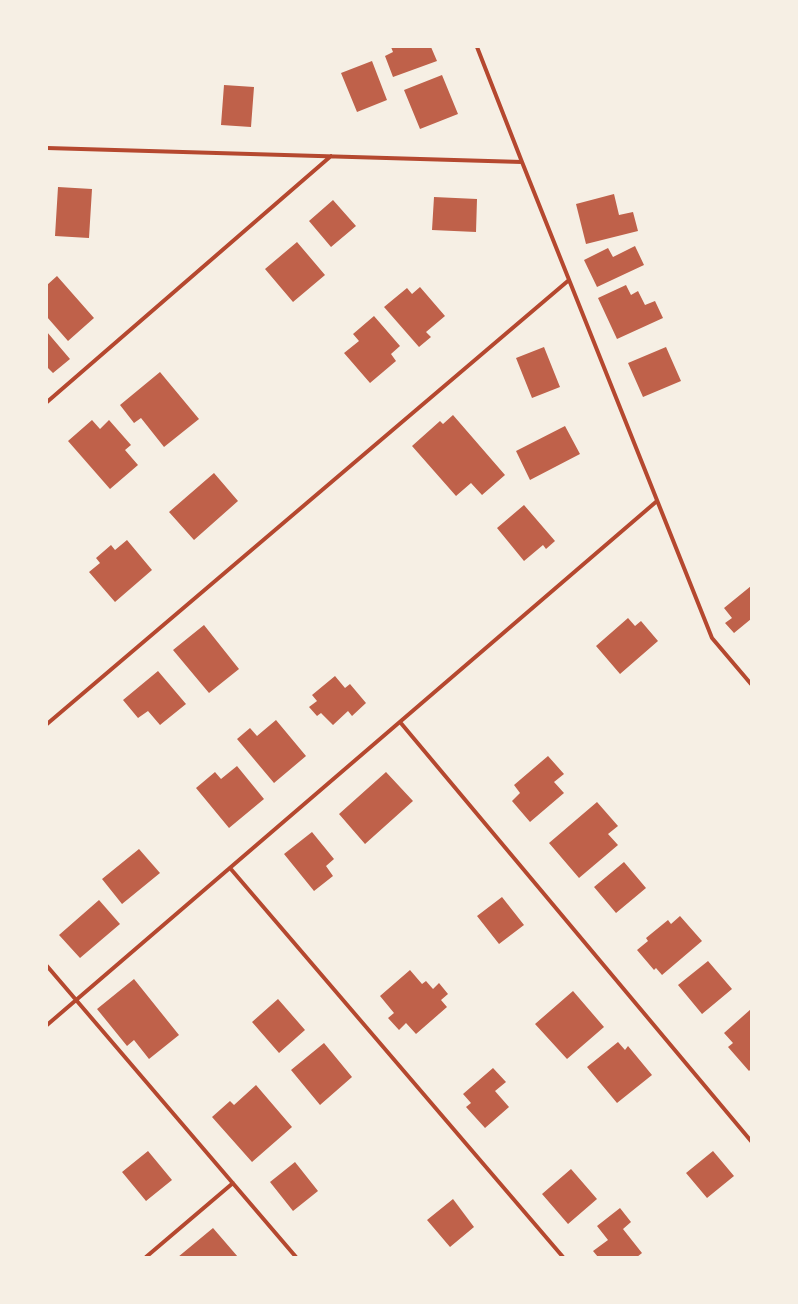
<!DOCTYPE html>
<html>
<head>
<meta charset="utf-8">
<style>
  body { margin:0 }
  #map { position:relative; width:798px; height:1304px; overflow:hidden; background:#f6efe4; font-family:Commissioner,sans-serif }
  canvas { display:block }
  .frame { position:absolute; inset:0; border:48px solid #f6efe4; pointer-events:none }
</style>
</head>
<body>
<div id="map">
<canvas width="798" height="1304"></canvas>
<div class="frame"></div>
</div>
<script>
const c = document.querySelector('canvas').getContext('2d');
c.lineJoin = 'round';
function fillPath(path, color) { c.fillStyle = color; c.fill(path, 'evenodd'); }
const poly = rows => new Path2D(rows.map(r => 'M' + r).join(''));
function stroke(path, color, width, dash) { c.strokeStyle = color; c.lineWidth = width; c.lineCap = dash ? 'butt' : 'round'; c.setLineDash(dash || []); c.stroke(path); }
fillPath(poly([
  [391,47,431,47,437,61,393,77,385,56,393,52],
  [372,61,387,100,357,112,341,73],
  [442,75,458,114,420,129,404,90],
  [224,85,254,87,251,127,221,125],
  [58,187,92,189,89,238,55,236],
  [614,194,619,215,633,212,638,231,586,244,576,204],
  [434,197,477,199,476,232,432,230],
  [333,200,356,226,331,247,309,221],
  [297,242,325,275,293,302,265,269],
  [635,246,644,265,597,287,584,260,608,248,613,257],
  [57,276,94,318,68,341,47,317,47,285],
  [626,285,631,295,638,291,645,305,655,301,663,318,617,339,598,298],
  [420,287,445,316,426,332,431,337,419,347,384,307,407,288,412,294],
  [374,316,400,346,391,354,396,361,370,383,344,353,359,341,353,334],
  [47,332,70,359,53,373,47,367],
  [544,347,560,387,532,398,516,358],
  [666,347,681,381,643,397,628,363],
  [160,372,199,419,164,447,141,418,134,423,120,405],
  [453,415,505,475,482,495,471,483,456,496,412,446,440,421,443,424],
  [92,420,100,429,109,420,131,445,125,450,138,465,110,489,68,441],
  [565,426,580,454,530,480,516,451],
  [214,473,238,501,194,540,169,512],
  [524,505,555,541,546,549,543,545,524,561,497,528],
  [127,540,152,570,115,602,89,572,100,563,96,558,111,545,115,550],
  [751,586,751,619,734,633,725,623,732,618,724,608],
  [628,618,635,626,641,621,658,641,620,674,596,646],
  [204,625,239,669,209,693,173,650],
  [158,671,186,704,160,725,148,711,138,718,123,700],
  [335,676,345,688,350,684,366,703,352,716,348,711,333,725,321,713,317,716,309,707,317,701,312,695],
  [276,720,306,756,274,783,237,739,250,728,257,736],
  [548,756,564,774,554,782,564,793,530,822,512,801,520,793,514,785],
  [237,766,264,799,229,828,196,788,215,772,221,779],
  [386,772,413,801,365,844,339,814],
  [597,802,618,826,608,834,618,845,579,878,549,843],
  [312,832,334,859,326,866,333,876,314,891,284,854],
  [139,849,160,873,122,904,102,879],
  [624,862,646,888,616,913,594,887],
  [502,897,524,925,499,944,477,916],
  [99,900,120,924,80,958,59,935],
  [680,916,702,941,662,975,656,968,654,970,637,950,648,941,646,938,668,920,671,924],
  [708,961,732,989,702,1014,678,985],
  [410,970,422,984,426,981,433,989,439,983,448,994,441,1000,447,1007,416,1034,406,1023,399,1030,388,1018,394,1013,380,996],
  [134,979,179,1035,149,1059,134,1040,127,1046,97,1009],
  [573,991,604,1027,567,1059,535,1024],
  [278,999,305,1030,279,1053,252,1022],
  [751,1009,751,1069,749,1071,728,1047,733,1043,724,1033],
  [618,1042,625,1050,628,1046,652,1075,617,1103,587,1067],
  [324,1043,352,1077,320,1105,291,1070],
  [493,1068,506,1082,495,1091,509,1107,485,1128,466,1107,471,1103,463,1094],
  [256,1085,292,1127,252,1162,212,1117,230,1101,234,1105],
  [148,1151,172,1180,146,1201,122,1172],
  [713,1151,734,1176,707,1198,686,1173],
  [295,1162,318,1191,293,1211,270,1182],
  [571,1169,597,1199,568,1224,542,1194],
  [453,1199,474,1227,450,1247,427,1220],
  [620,1208,631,1222,623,1229,642,1253,637,1257,598,1257,593,1251,608,1240,597,1226],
  [213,1228,238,1257,178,1257]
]), '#bf614a');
stroke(poly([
  [477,47,522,162,712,638,751,684],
  [47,148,522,162],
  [47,402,331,156],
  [400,722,751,1141],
  [47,724,569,280],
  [230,868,563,1257],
  [47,966,296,1257],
  [47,1025,657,501],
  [146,1257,233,1183]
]), '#b5482f', 4);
</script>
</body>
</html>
